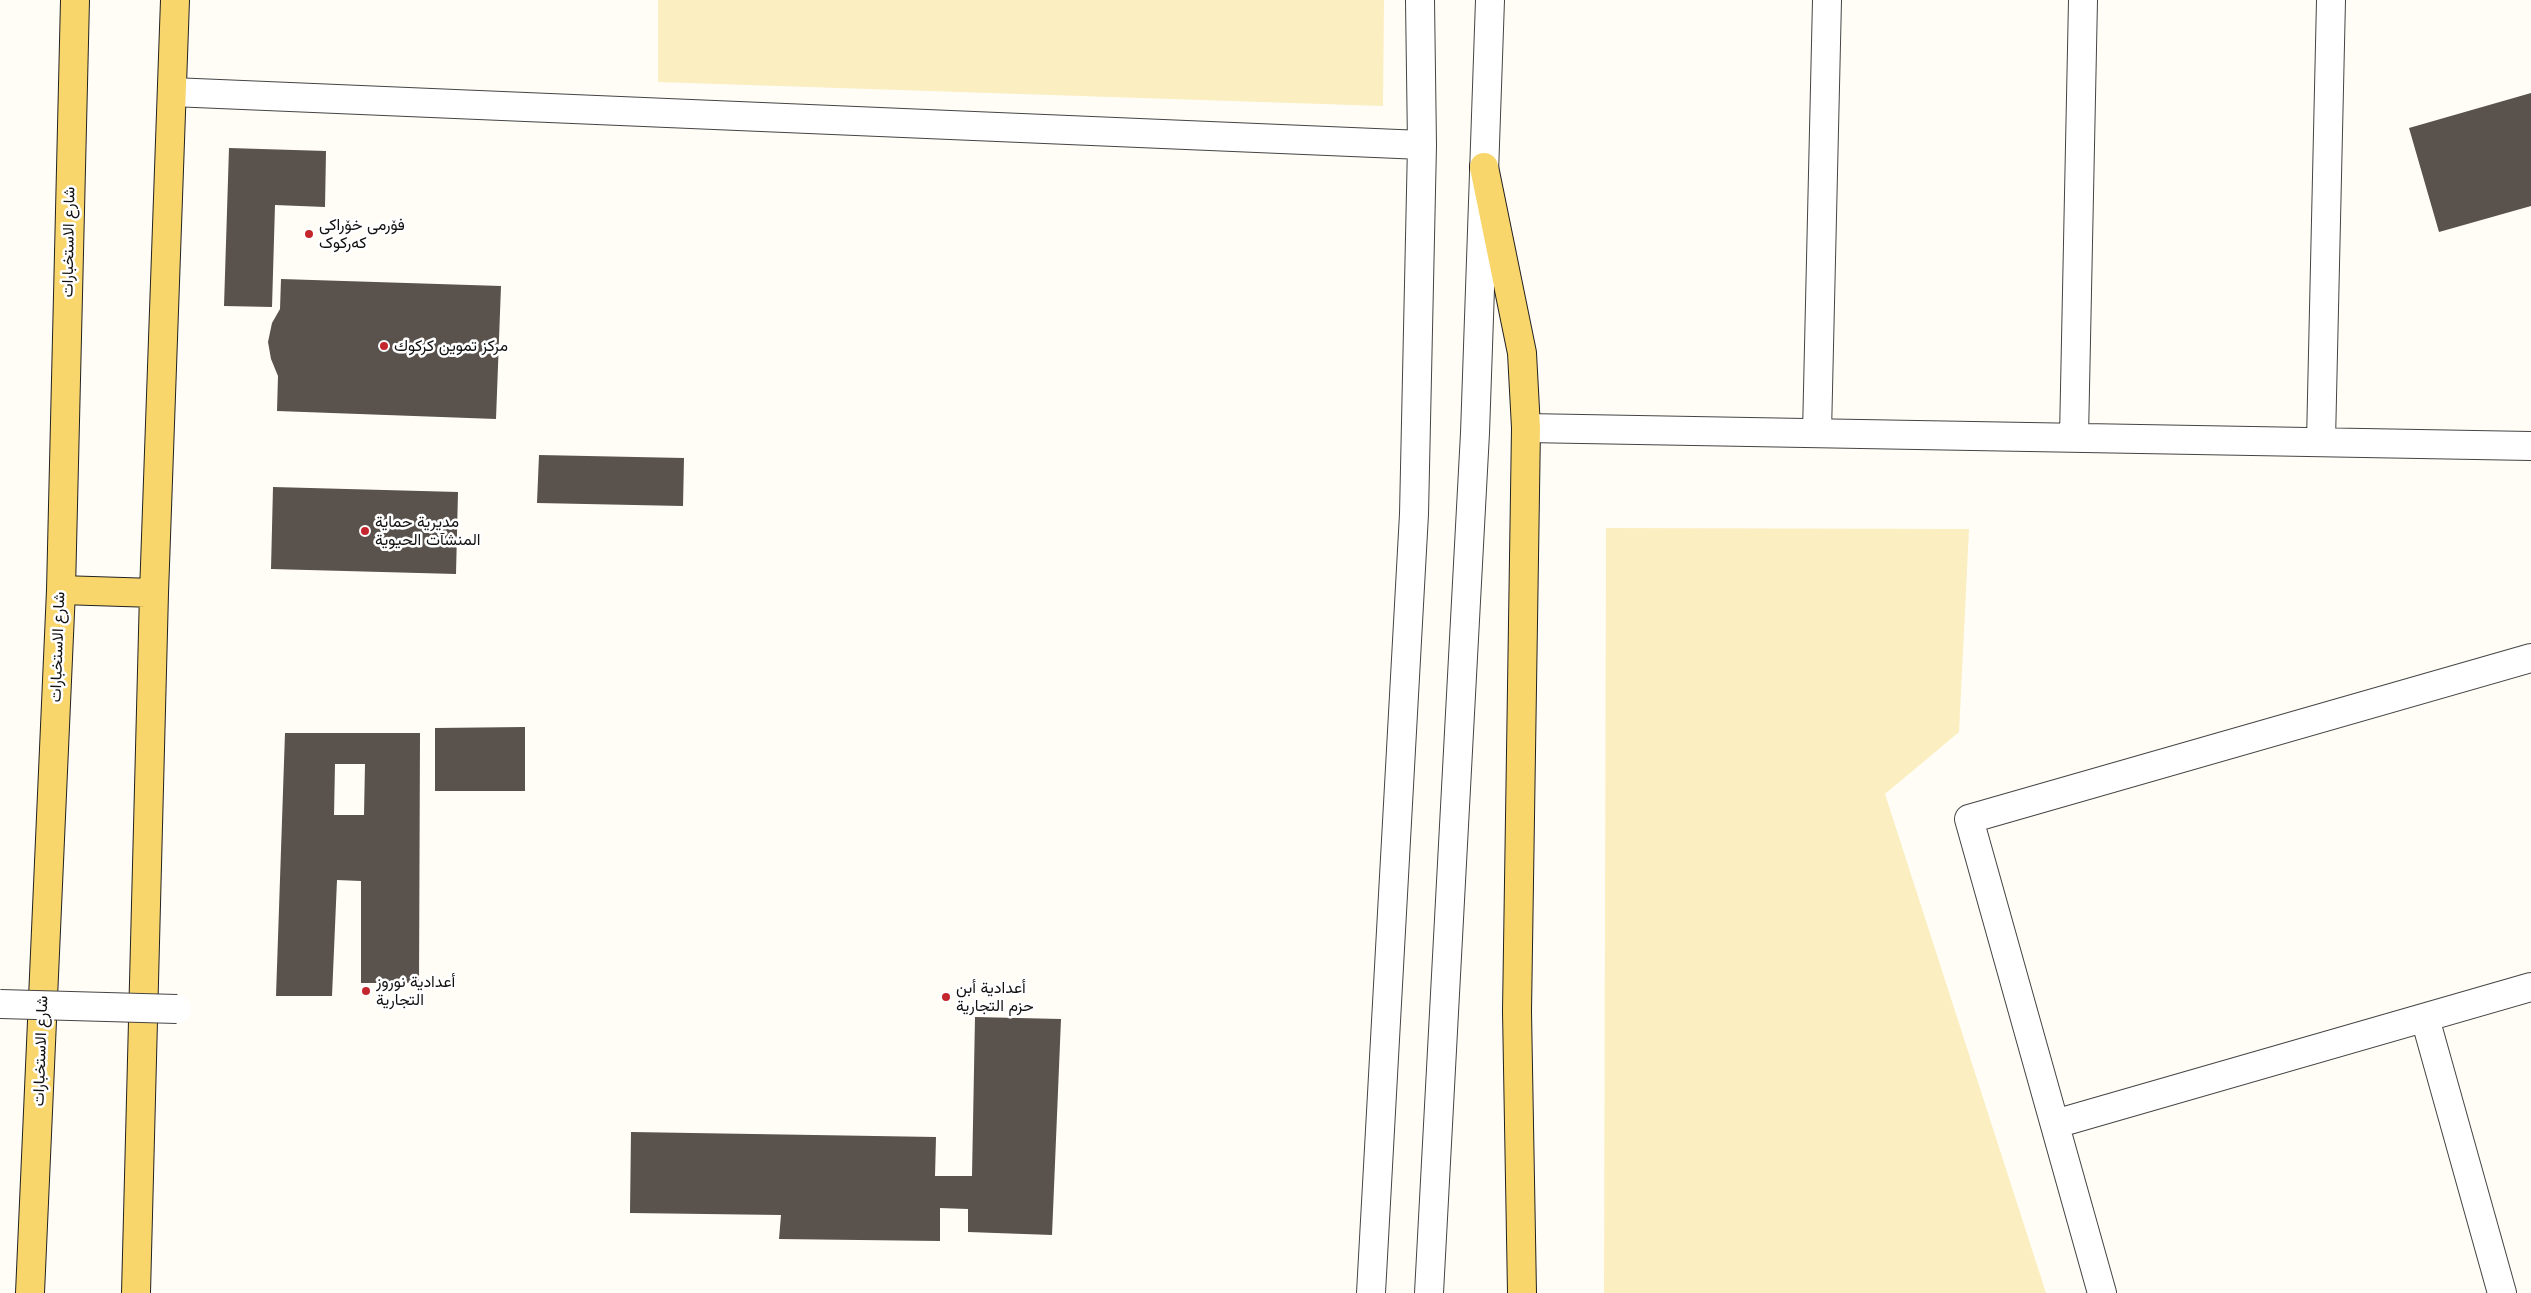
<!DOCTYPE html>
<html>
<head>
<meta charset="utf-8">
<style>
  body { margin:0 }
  canvas { display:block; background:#fffdf5 }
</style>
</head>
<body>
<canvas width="2531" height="1293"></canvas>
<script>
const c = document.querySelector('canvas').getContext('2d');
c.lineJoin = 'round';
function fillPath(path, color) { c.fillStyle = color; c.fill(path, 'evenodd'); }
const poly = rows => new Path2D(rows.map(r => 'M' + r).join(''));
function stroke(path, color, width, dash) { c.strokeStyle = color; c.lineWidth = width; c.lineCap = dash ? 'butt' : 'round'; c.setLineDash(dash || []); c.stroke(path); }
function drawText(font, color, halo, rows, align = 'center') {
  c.font = font + ' "Libre Baskerville",Vazirmatn,serif'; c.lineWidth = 5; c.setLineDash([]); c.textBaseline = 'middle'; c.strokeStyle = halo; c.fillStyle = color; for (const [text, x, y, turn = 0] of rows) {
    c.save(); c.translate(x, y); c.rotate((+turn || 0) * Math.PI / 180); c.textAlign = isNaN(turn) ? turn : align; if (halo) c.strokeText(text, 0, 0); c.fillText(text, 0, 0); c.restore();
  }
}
fillPath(poly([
  [658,0,1384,0,1383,106,658,82],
  [1606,528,1969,529,1959,732,1885,794,2046,1293,1604,1293]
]), '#fbeec1');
fillPath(poly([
  [2531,93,2531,206,2439,232,2409,128],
  [229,148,326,151,325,207,275,205,272,307,224,306],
  [281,279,501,286,496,419,277,411,278,376,271,359,268,342,272,323,280,309],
  [539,455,684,458,683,506,537,503],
  [273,487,458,492,456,574,271,569],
  [525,727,525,791,435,791,435,728],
  [285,733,420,733,419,983,361,983,361,881,337,880,332,996,276,996],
  [335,764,365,764,364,815,334,815],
  [975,1017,1061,1019,1052,1235,968,1232,968,1209,940,1208,940,1241,779,1239,781,1215,630,1213,631,1132,936,1137,935,1176,972,1176]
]), '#5a524d');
const minor = poly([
  [172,92,1422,145],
  [1526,428,2531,446],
  [1817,433,1827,0],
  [2074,437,2083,0],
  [2321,441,2331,0],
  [2425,1018,2502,1293],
  [2055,1124,2531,987],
  [1371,1293,1414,514,1422,145,1420,0],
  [1429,1293,1475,433,1490,0],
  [2102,1293,1969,819,2531,658]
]);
const major = poly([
  [1484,167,1522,353,1526,428,1517,1011,1522,1293],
  [61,590,154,593],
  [30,1293,61,590,75,0],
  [136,1293,154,593,175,0]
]);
stroke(minor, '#444', 30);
stroke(major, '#222', 30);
stroke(minor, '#fff', 28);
stroke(major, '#f9d66b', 28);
const minorBridge = poly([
  [0,1004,177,1009]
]);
stroke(minorBridge, '#444', 30, []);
stroke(minorBridge, '#fff', 28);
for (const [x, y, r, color] of [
  [309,234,5,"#c4262e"],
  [384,346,5,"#c4262e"],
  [365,531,5,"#c4262e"],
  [366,991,5,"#c4262e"],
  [946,997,5,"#c4262e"]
]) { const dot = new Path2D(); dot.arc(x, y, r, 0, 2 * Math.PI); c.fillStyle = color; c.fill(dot); stroke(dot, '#fff', 2); }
drawText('16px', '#111', '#fff', [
  ["فۆرمی خۆراکی",319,225],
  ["کەرکوک",319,243],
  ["مركز تموين كركوك",394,346],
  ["مديرية حماية",375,522],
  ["المنشآت الحيوية",375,540],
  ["أعدادية نوروز",376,982],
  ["التجارية",376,1000],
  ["أعدادية أبن",956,988],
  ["حزم التجارية",956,1006]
], 'left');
drawText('16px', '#111', '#fff', [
  ["شارع الاستخبارات",69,242,-89],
  ["شارع الاستخبارات",58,647,-88],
  ["شارع الاستخبارات",41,1051,-88]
]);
</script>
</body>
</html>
